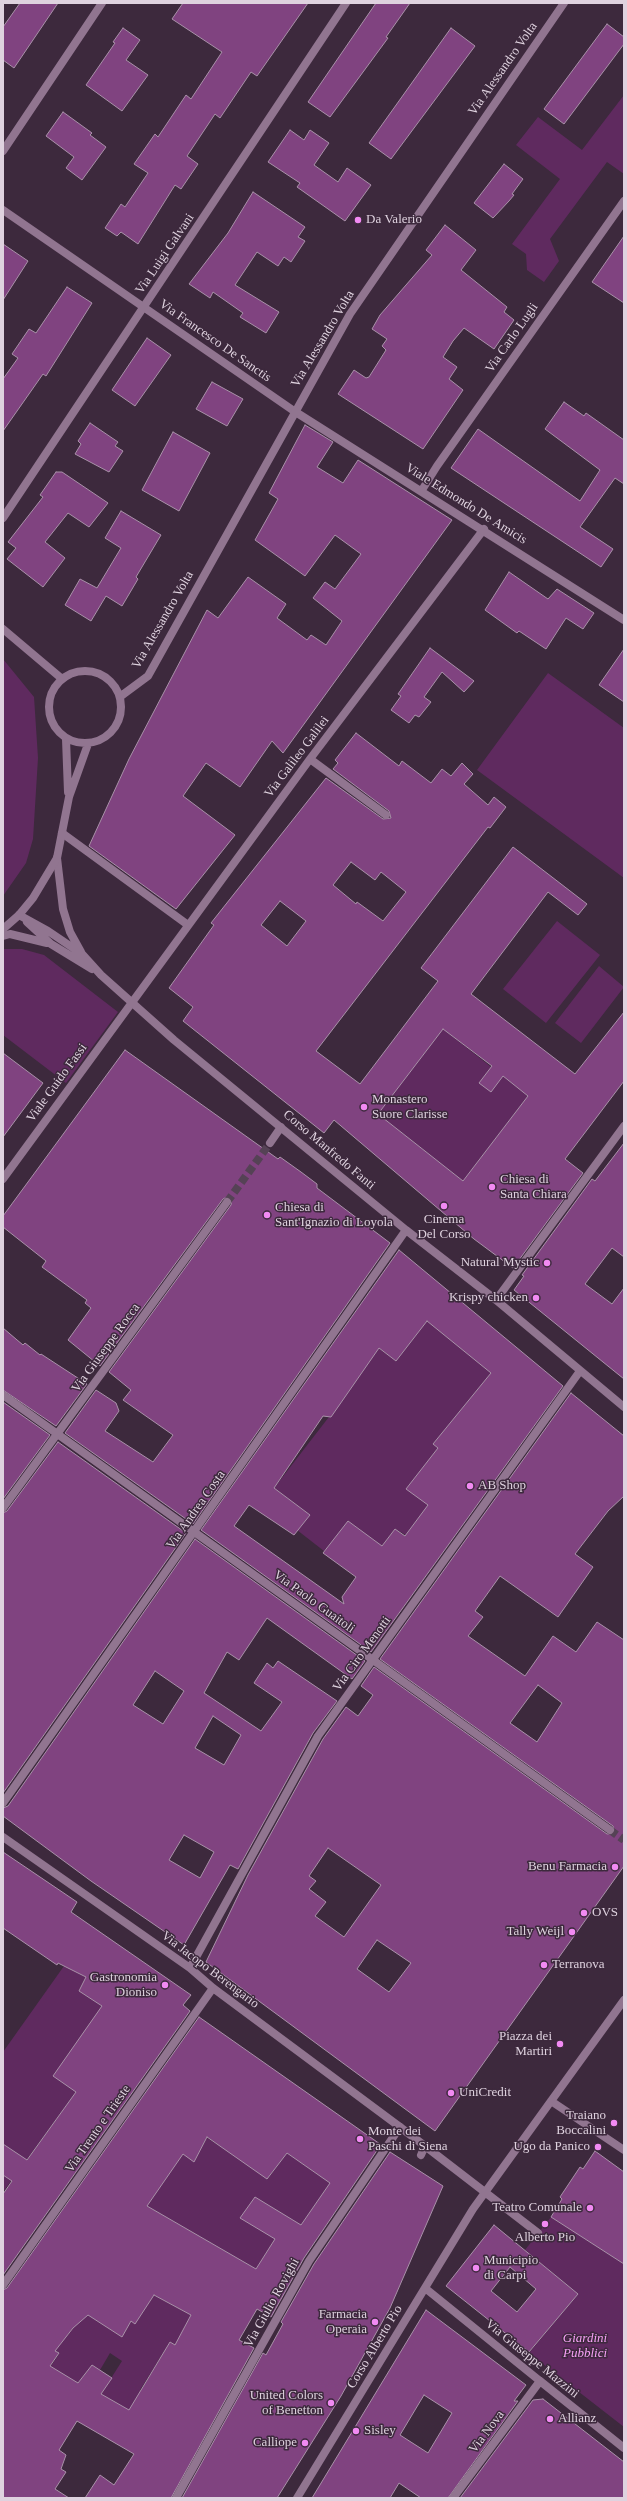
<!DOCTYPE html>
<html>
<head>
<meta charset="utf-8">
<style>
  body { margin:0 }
  #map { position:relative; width:627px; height:2501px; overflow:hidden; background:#3d293d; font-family:"Times New Roman",serif }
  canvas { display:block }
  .frame { position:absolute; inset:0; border:4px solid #dfd2df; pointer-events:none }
</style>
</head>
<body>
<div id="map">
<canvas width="627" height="2501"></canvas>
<div class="frame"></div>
</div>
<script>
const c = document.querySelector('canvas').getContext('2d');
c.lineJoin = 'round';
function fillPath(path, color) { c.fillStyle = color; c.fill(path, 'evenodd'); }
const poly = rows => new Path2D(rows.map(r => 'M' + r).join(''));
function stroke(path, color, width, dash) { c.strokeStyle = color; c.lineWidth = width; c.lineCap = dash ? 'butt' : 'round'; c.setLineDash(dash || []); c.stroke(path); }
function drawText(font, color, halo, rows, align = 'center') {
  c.font = font + ' "Times New Roman",serif'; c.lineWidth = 3; c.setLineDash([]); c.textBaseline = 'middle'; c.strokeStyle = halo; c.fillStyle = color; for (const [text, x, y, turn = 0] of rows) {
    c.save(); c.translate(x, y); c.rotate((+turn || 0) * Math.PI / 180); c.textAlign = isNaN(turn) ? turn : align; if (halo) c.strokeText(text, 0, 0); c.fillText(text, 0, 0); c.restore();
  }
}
fillPath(poly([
  [624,95,624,174,607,162,550,239,559,261,544,282,527,270,526,254,512,244,560,179,516,145,538,117,582,150],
  [3,659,34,697,38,758,33,839,26,863,3,896],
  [548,673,624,728,624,878,477,770],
  [557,921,600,955,546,1023,503,989],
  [3,949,22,949,44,955,118,1012,66,1083,3,1035],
  [599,966,624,987,581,1043,555,1023],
  [443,1029,528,1096,463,1181,378,1114],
  [427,1321,491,1373,433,1444,455,1461,445,1484,406,1535,395,1529,381,1547,349,1522,324,1551,297,1530,310,1515,274,1488,349,1391,369,1341,396,1361],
  [64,1966,86,1977,79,1991,105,2008,59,2068,76,2092,3,2192,3,2052],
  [160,2138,194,2161,207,2138,269,2177,287,2153,330,2183,301,2225,279,2233,256,2269,121,2191],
  [551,2217,624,2264,624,2427,529,2353,578,2294,525,2250],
  [74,2294,105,2326,121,2336,131,2321,134,2323,154,2295,191,2315,183,2330,188,2332,198,2358,170,2342,140,2390,156,2401,145,2419,101,2394,122,2361,110,2353,100,2370,92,2365,78,2383,42,2379,59,2354,40,2340,68,2335,73,2328]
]), '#5f2a5f');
const building = poly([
  [20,3,58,3,14,68,3,60,3,27,20,3],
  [183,3,308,3,257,76,251,72,220,118,215,114,187,156,198,164,181,189,175,185,138,244,121,232,117,236,105,228,121,204,125,207,148,173,134,164,155,134,158,137,186,95,191,99,222,52,172,19,183,3],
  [376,3,410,3,386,37,388,38,330,117,308,102,376,3],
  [607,24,624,37,624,44,564,124,544,109,607,24],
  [123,28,140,40,126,60,148,75,122,111,86,85,115,43,113,42,123,28],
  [451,28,475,46,391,159,369,143,451,28],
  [63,112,92,133,90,135,106,147,82,180,66,168,74,157,46,136,63,112],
  [290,130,304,140,310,130,329,143,314,165,338,182,347,168,371,185,345,221,297,187,300,183,268,162,290,130],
  [504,164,523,179,512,194,514,195,509,201,493,218,474,203,504,164],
  [253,192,305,227,298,237,305,241,291,262,284,257,278,266,257,252,235,285,279,312,266,333,240,317,243,313,213,292,210,298,189,284,228,233,253,192],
  [445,225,476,250,461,270,507,307,504,312,514,320,494,349,464,328,453,341,443,357,457,367,449,379,463,390,423,449,338,394,354,370,366,378,369,377,386,350,382,346,387,339,372,329,380,315,432,255,426,250,445,225],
  [624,236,624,303,592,282,624,236],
  [3,244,28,261,3,300,3,244],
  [67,287,92,303,46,376,43,374,3,431,3,379,18,358,12,354,29,329,36,333,67,287],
  [147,338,171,355,135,406,112,390,147,338],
  [212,382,243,399,227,426,196,409,212,382],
  [564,402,584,416,586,413,624,440,624,484,615,478,580,527,613,549,601,567,451,468,478,429,580,501,600,470,545,429,564,402],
  [90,423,118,442,115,446,123,451,109,472,75,454,81,444,78,441,90,423],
  [305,425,333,442,317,467,343,483,358,460,452,520,283,753,272,741,240,787,206,763,183,796,235,835,176,909,89,846,129,759,207,610,218,618,248,577,286,604,277,618,307,640,311,635,326,645,342,621,313,598,325,582,335,589,361,554,335,535,305,576,255,540,278,499,269,493,305,425],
  [173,432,210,453,179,511,142,490,173,432],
  [56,472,62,472,108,503,89,527,68,513,45,542,65,558,43,587,7,559,16,548,8,542,43,497,40,495,56,472],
  [121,511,161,535,136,577,138,579,122,606,106,596,91,621,65,605,80,579,97,588,121,548,105,538,121,511],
  [509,572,548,599,557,589,594,613,583,629,566,618,546,649,519,631,517,633,485,610,509,572],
  [430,648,474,681,464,692,442,672,424,697,431,702,419,717,415,715,409,723,391,710,401,696,398,694,430,648],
  [624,649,624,702,599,685,624,649],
  [356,733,399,766,402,761,431,783,442,769,451,776,462,763,473,774,464,784,488,805,494,797,506,807,490,828,488,827,316,1051,360,1084,438,981,421,968,513,847,587,904,578,915,548,892,471,994,575,1074,624,1012,624,1081,565,1159,583,1173,513,1268,474,1239,334,1120,324,1133,183,1021,193,1007,169,988,214,925,211,923,326,778,383,819,391,818,389,811,333,769,338,763,335,760,356,733],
  [351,862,375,880,381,872,406,892,383,921,357,902,356,904,333,885,351,862],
  [280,901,306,921,287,946,261,925,280,901],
  [443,1029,492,1066,479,1083,491,1092,503,1076,528,1096,463,1181,378,1114,443,1029],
  [125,1050,278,1159,280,1157,301,1172,317,1184,317,1188,390,1243,193,1524,65,1433,96,1390,116,1403,119,1411,105,1431,153,1462,173,1435,123,1400,131,1390,109,1372,231,1205,232,1199,227,1197,223,1199,100,1366,68,1340,91,1308,85,1303,87,1300,42,1267,46,1261,3,1227,3,1216,125,1050],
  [3,1053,43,1083,3,1137,3,1053],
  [624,1143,624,1257,612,1248,585,1284,612,1304,624,1288,624,1379,514,1290,524,1276,522,1275,592,1179,595,1181,624,1143],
  [399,1250,563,1386,371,1652,201,1530,399,1250],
  [427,1321,491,1373,433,1444,438,1448,406,1489,428,1505,405,1536,395,1529,382,1546,348,1521,323,1553,356,1577,342,1597,344,1604,234,1526,249,1505,294,1535,310,1515,274,1488,323,1416,331,1417,379,1348,396,1361,427,1321],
  [3,1328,23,1345,25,1343,40,1355,41,1354,87,1384,56,1426,3,1390,3,1328],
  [571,1393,624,1436,624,1496,608,1511,575,1554,593,1567,558,1617,500,1576,475,1611,483,1617,468,1636,525,1676,553,1636,576,1652,597,1622,624,1640,624,1866,435,2131,206,1962,248,1875,323,1739,346,1707,358,1716,373,1695,361,1686,374,1667,607,1834,615,1833,613,1826,380,1659,571,1393],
  [538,1685,562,1703,537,1742,510,1723,538,1685],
  [328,1848,381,1885,344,1937,315,1916,326,1902,309,1889,316,1881,309,1876,328,1848],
  [377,1940,411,1963,389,1992,357,1969,377,1940],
  [3,1402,50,1435,3,1499,3,1402],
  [58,1442,186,1533,3,1793,3,1513,7,1511,58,1442],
  [195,1539,365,1661,352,1679,267,1618,239,1660,227,1652,204,1693,261,1731,282,1702,254,1683,267,1663,273,1668,278,1661,337,1701,313,1733,238,1869,230,1865,184,1945,91,1881,3,1816,3,1808,8,1806,195,1539],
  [155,1671,184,1691,163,1724,133,1705,155,1671],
  [213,1716,241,1735,224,1765,195,1748,213,1716],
  [184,1835,214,1852,200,1878,169,1860,184,1835],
  [3,1852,77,1902,71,1912,191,1995,183,2005,190,2011,3,2275,3,2194,12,2181,3,2175,3,2144,27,2160,76,2092,53,2076,102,2006,79,1991,86,1977,58,1963,57,1965,3,1928,3,1852],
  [199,2017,380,2144,380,2146,304,2258,271,2317,257,2309,239,2340,254,2348,171,2498,85,2498,100,2475,114,2485,134,2454,77,2421,59,2450,66,2455,61,2469,66,2472,55,2489,69,2498,3,2498,3,2290,7,2288,199,2017],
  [207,2137,267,2179,287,2153,330,2183,301,2225,255,2197,240,2218,275,2239,256,2269,147,2206,183,2154,194,2162,207,2137],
  [154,2295,191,2315,175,2345,170,2342,129,2410,101,2394,112,2378,92,2365,78,2383,50,2366,59,2353,55,2351,73,2328,88,2315,122,2337,131,2321,135,2324,154,2295],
  [595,2151,624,2172,624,2264,551,2217,562,2199,560,2197,580,2167,583,2169,595,2151],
  [390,2152,443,2186,390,2308,341,2396,277,2498,182,2498,263,2353,266,2355,283,2324,281,2322,314,2264,390,2152],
  [494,2225,578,2294,529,2352,446,2286,494,2225],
  [510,2267,536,2289,517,2312,491,2291,510,2267],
  [426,2310,526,2385,514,2401,518,2401,448,2498,421,2498,399,2483,390,2498,312,2498,426,2310],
  [424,2395,452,2413,428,2453,400,2435,424,2395],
  [543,2399,624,2462,624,2498,460,2498,533,2400,543,2399]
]);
fillPath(building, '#804380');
stroke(building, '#a991a9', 1);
stroke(poly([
  [610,1830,624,1840]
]), '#554255', 8, [8, 4]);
stroke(poly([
  [227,1202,270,1143]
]), '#554255', 8, [8, 4]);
stroke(poly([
  [373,1660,610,1830],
  [551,2101,624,2150],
  [400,2127,425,2146],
  [421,2155,425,2146,538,2233],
  [425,2288,540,2381],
  [297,2498,473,2209,624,2000]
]), '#917590', 8);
stroke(poly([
  [3,151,102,3],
  [3,210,294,411,624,620],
  [422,490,437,466,624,201],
  [3,518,346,3],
  [310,759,386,815],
  [62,833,188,925],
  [57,858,63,909,70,932,81,952],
  [19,915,48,931,82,954,101,975,174,1040,406,1230,496,1300,624,1407],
  [27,922,51,944,92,969],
  [3,936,10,934,47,943],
  [270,1143,281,1127],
  [3,1179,310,759,484,529],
  [496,1300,624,1126],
  [3,1395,373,1660],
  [3,1508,227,1202],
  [3,1803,406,1230],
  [3,1837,190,1968,213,1988,400,2127,309,2261,176,2498],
  [190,1968,318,1736,580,1371],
  [3,2285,213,1988],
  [453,2498,540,2381,624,2448]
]), '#917590', 8);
stroke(poly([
  [3,629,61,678],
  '49 707a36 36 0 1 1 72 0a36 36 0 1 1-72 0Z',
  [121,696,148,676,350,314,564,3],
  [66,739,68,792],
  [3,929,19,915,33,898,57,858,69,797,88,744]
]), '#917590', 8);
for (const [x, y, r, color] of [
  [358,220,4,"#f28af3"],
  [364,1107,4,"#f28af3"],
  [492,1187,4,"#f28af3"],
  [444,1206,4,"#f28af3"],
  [267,1215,4,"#f28af3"],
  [547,1263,4,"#f28af3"],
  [536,1298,4,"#f28af3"],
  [470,1486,4,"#f28af3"],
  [615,1867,4,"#f28af3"],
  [584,1913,4,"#f28af3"],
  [572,1932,4,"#f28af3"],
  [544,1965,4,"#f28af3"],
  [165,1985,4,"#f28af3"],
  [560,2044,4,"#f28af3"],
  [451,2093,4,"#f28af3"],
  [614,2123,4,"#f28af3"],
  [360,2139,4,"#f28af3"],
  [598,2147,4,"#f28af3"],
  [590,2208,4,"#f28af3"],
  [545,2224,4,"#f28af3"],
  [476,2268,4,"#f28af3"],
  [375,2322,4,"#f28af3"],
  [331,2403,4,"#f28af3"],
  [550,2419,4,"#f28af3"],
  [356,2431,4,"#f28af3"],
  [305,2443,4,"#f28af3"]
]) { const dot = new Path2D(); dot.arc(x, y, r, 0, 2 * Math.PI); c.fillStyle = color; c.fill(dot); stroke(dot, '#3d293d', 1.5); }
drawText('13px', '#dfd2df', '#3d293d', [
  ["Via Alessandro Volta",503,69,-55],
  ["Via Luigi Galvani",165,254,-56],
  ["Via Carlo Lugli",512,338,-55],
  ["Via Alessandro Volta",323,339,-59],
  ["Via Francesco De Sanctis",215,341,35],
  ["Viale Edmondo De Amicis",466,504,32],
  ["Via Alessandro Volta",163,620,-60],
  ["Via Galileo Galilei",297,757,-53],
  ["Viale Guido Fassi",57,1083,-54],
  ["Corso Manfredo Fanti",329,1150,40],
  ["Via Giuseppe Rocca",106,1348,-54],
  ["Via Andrea Costa",196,1510,-55],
  ["Via Paolo Guaitoli",314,1602,36],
  ["Via Ciro Menotti",362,1654,-54],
  ["Via Jacopo Berengario",210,1970,37],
  ["Via Trento e Trieste",98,2129,-55],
  ["Via Giulio Rovighi",272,2303,-61],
  ["Corso Alberto Pio",375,2347,-59],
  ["Via Giuseppe Mazzini",532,2359,39],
  ["Via Nova",487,2432,-53]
]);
drawText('13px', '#dfd2df', '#3d293d', [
  ["Da Valerio",366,220],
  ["Monastero",372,1100],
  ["Suore Clarisse",372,1115],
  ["Chiesa di",500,1180],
  ["Santa Chiara",500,1195],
  ["Chiesa di",275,1208],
  ["Sant'Ignazio di Loyola",275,1223],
  ["Cinema",444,1220,"center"],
  ["Del Corso",444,1235,"center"],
  ["Natural Mystic",539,1263,"right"],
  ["Krispy chicken",528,1298,"right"],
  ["AB Shop",478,1486],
  ["Benu Farmacia",607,1867,"right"],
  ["OVS",592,1913],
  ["Tally Weijl",564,1932,"right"],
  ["Terranova",552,1965],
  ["Gastronomia",157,1978,"right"],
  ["Dioniso",157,1993,"right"],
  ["Piazza dei",552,2037,"right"],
  ["Martiri",552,2052,"right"],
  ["UniCredit",459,2093],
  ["Traiano",606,2116,"right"],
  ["Boccalini",606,2131,"right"],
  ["Monte dei",368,2132],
  ["Paschi di Siena",368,2147],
  ["Ugo da Panico",590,2147,"right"],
  ["Teatro Comunale",582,2208,"right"],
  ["Alberto Pio",545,2238,"center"],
  ["Municipio",484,2261],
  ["di Carpi",484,2276],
  ["Farmacia",367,2315,"right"],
  ["Operaia",367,2330,"right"],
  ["United Colors",323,2396,"right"],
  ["of Benetton",323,2411,"right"],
  ["Allianz",558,2419],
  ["Sisley",364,2431],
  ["Calliope",297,2443,"right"]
], 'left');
drawText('italic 13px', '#f7a1f6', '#3d293d', [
  ["Giardini",585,2339],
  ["Pubblici",585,2354]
]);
</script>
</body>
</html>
